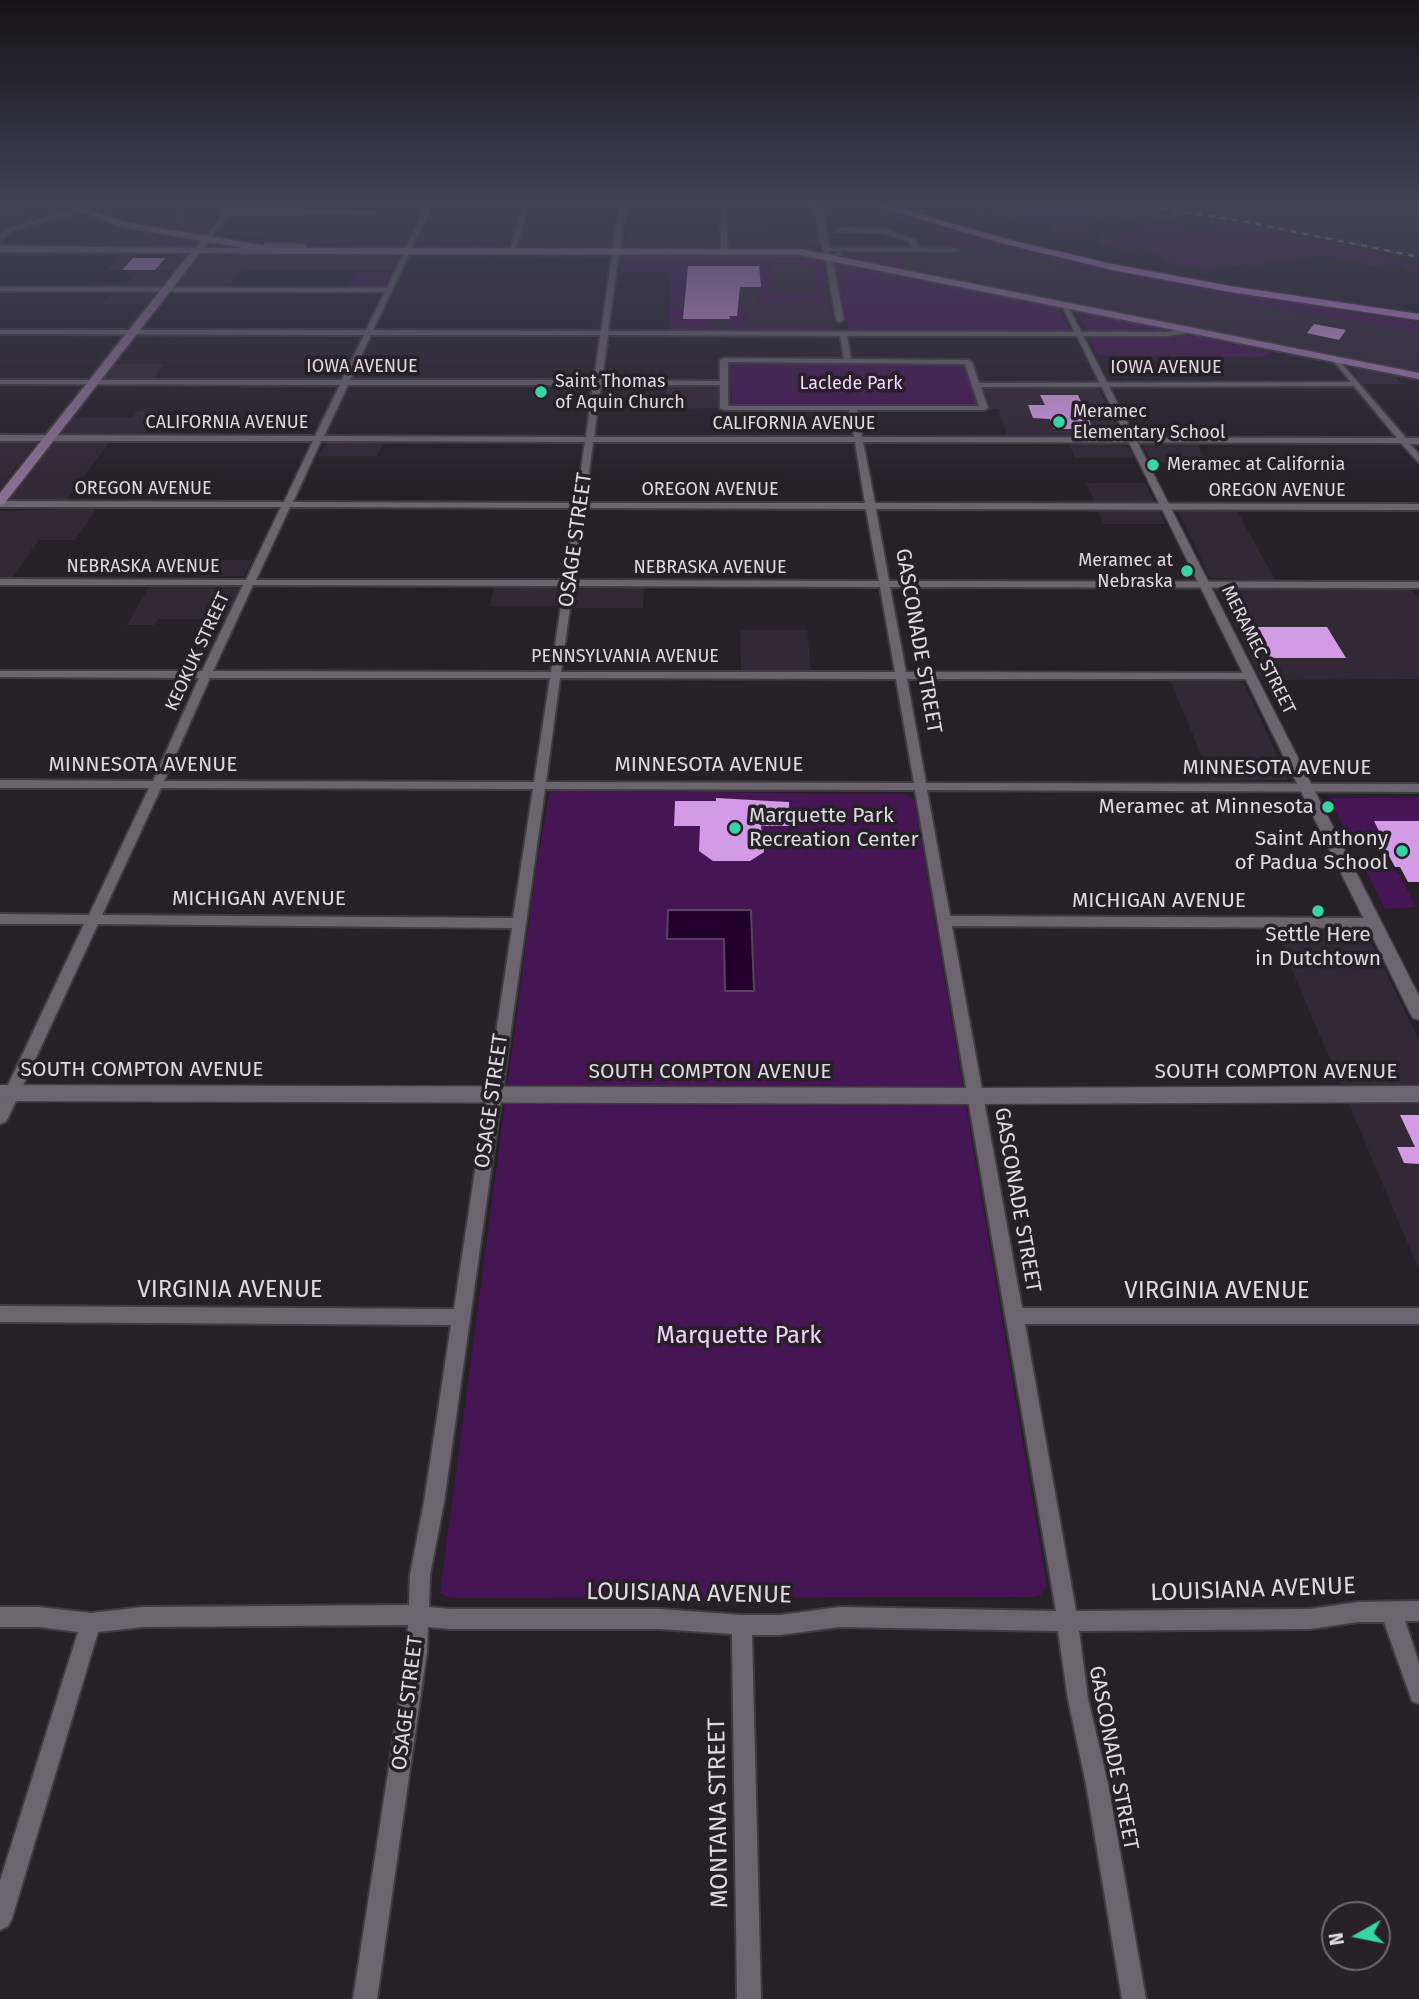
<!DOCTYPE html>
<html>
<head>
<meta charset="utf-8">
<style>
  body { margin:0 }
  #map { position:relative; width:1419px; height:1999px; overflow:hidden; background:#272029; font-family:"Fira Sans",sans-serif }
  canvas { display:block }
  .north { position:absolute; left:1321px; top:1901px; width:70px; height:70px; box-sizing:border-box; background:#272029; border:2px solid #706a72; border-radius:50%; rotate:261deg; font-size:19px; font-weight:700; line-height:28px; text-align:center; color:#dedadf }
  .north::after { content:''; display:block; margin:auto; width:24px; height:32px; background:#39d4a5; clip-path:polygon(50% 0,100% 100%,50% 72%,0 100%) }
</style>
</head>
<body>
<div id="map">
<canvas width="1419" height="1999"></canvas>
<div class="north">N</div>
</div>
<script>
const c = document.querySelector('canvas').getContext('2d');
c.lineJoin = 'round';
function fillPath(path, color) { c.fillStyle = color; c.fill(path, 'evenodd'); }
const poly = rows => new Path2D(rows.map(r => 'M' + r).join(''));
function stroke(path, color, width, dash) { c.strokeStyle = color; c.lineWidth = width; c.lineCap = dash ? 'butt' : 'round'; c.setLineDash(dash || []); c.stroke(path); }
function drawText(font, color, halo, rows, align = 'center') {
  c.font = font + ' "Fira Sans",sans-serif'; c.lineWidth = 7; c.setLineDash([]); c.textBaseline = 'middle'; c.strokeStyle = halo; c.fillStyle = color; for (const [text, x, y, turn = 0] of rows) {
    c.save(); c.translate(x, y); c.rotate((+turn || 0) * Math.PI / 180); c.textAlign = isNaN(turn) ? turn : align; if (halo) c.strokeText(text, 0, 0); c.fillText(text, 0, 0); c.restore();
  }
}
fillPath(poly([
  [0,202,32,202,0,233],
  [1136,202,1381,202,1419,208,1419,255,1256,222],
  [186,213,218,217,204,232,157,226],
  [726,222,770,222,771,231,818,231,820,245,811,247,729,247,726,245],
  [112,226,136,231,159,234,149,246,80,246,92,233],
  [220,229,412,229,403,246,346,246,216,234],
  [424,229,514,229,507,246,417,246],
  [522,229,615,229,612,245,609,246,518,246],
  [626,231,718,231,718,246,626,247,624,245],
  [952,246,995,246,1045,262,1284,310,1419,332,1419,371,908,268,904,254,947,253],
  [122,253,185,254,188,255,175,270,107,270],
  [201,254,395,254,400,255,392,270,242,270,228,288,175,288],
  [672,254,785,255,820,258,836,331,669,331],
  [138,272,174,272,160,288,123,288],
  [113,292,154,292,156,293,148,304,102,304],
  [114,364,164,364,153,379,103,378],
  [1360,368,1394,375,1401,384,1362,384,1351,369],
  [666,386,719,388,719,408,664,409],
  [991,386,1098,387,1122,436,1008,437,998,409,991,409,985,390],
  [138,411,158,411,142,436,59,434,71,418,132,418],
  [55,442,109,442,66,501,9,500],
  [0,443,36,443,0,488],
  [327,443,383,443,377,456,318,456],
  [1070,444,1123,445,1129,448,1134,458,1075,458],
  [1148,444,1198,445,1208,464,1152,463,1143,446],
  [1086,483,1145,483,1154,501,1151,503,1095,503],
  [97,508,75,540,39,540,12,578,0,578,0,511],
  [1098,511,1155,511,1160,513,1166,524,1103,524],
  [1178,511,1237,511,1275,580,1210,578],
  [207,560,252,560,244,576,198,577],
  [149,587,236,587,240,590,226,619,158,619,154,625,127,625],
  [494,588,556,588,558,589,557,606,489,606],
  [644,588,643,608,575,608,579,589],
  [1219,588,1411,589,1419,600,1419,679,1262,680,1217,590],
  [740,630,807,630,811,670,741,670],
  [1170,680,1234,680,1244,683,1288,780,1212,781],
  [1358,931,1368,936,1419,1040,1419,1270,1276,932]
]), '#332836');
fillPath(poly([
  [845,202,854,202,1033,253,1130,275,1419,323,1419,332,1284,310,1045,262,995,246,947,249,943,236,934,231,874,214,870,209],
  [993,202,1109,202,1203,216,1371,250,1419,268,1419,273,1403,270,1405,268,1394,263,1370,266,1325,255,1265,262,1263,268,1257,269,1243,264,1208,271,1165,262,1162,257,1141,247,1132,249,1142,255,1138,255,1099,243,1101,238,1114,240,1112,236,1150,223,1225,230,1191,223,1138,218,1141,220,1123,221,1110,217,1086,224,1102,232,1061,234,982,212,1005,207,987,204],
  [133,232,159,234,199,241,192,246,149,246,141,245,154,237,136,235,133,237,127,237,134,237,136,233],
  [852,253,904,254,908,268,851,257],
  [625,254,768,257,771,289,756,290,752,287,760,287,758,266,688,266,687,287,691,302,670,303,672,272,620,272],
  [793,257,823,260,828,290,809,290,815,288,812,269,799,265,771,265,772,257],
  [840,262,1058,307,1070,330,849,331,835,265],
  [356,272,391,272,384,287,347,289],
  [758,294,827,294,830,302,760,303,753,298],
  [670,305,684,309,684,319,708,319,708,326,718,327,720,329,669,329],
  [738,306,745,308,746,327,835,327,835,329,731,329,728,319,737,315],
  [1080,311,1166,329,1167,331,1087,331,1075,312],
  [1092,336,1193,336,1272,353,1260,357,1097,355,1088,337],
  [734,362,960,363,966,365,979,404,732,404,730,364],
  [557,791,904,794,914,799,1047,1586,1040,1595,1034,1597,451,1598,440,1593,536,870,549,795],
  [1329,798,1419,798,1419,821,1374,821,1379,831,1368,831,1362,845,1353,845],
  [1359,857,1368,857,1399,874,1416,907,1385,909]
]), '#461654');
const water = poly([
  [668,910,751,910,754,991,725,991,724,939,667,939,668,910]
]);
fillPath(water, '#22002d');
stroke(water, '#5a4162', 2);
fillPath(poly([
  [133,258,165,258,155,270,122,270],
  [688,266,759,266,761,287,740,287,737,316,729,316,730,319,683,319],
  [1314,324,1346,330,1339,340,1307,333],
  [1040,395,1078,395,1093,429,1054,429,1050,419,1033,418,1028,405,1045,405],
  [1252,627,1327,627,1346,658,1269,658],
  [716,798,789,802,790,826,761,826,764,852,750,861,713,861,699,851,700,826,674,826,675,801,716,801],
  [1374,821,1419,821,1419,882,1408,882,1400,867,1395,867,1377,834,1381,835],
  [1400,1115,1419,1115,1419,1164,1404,1163,1397,1147,1415,1147]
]), '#d39be5');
const minor = poly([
  [106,202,116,202,13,230,0,241,0,236,9,228,106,202],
  [232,202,238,202,232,210,373,211,376,213,373,215,229,214,209,239,205,239,232,202],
  [428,202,434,202,373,330,601,331,620,202,626,202,608,331,1168,332,1191,328,1195,330,1194,332,1168,336,847,336,851,359,968,360,972,362,979,383,1351,382,1332,359,1336,357,1406,438,1419,438,1419,444,1410,444,1419,454,1419,463,1401,443,863,442,875,503,1419,504,1419,510,876,509,889,581,1419,582,1419,588,890,587,906,672,1250,673,1255,676,1250,679,907,679,926,783,1419,784,1419,792,927,790,950,916,1374,918,1381,923,1374,928,952,926,1022,1308,1419,1308,1419,1324,1025,1324,1076,1611,1310,1609,1358,1602,1419,1601,1419,1621,1405,1621,1419,1663,1419,1704,1412,1701,1384,1622,1358,1622,1310,1629,1079,1631,1088,1699,1108,1784,1146,1999,1122,1999,1086,1784,1068,1699,1058,1631,839,1627,780,1635,752,1635,761,1999,737,1999,732,1634,660,1629,450,1629,428,1627,427,1651,377,1999,353,1999,407,1651,408,1625,143,1627,98,1632,12,1918,8,1926,0,1930,0,1881,78,1632,39,1627,0,1627,0,1607,39,1607,91,1613,143,1607,409,1605,410,1575,424,1502,451,1325,0,1322,0,1306,454,1309,512,928,98,924,8,1118,5,1122,0,1124,0,1102,84,924,0,924,0,914,89,915,149,788,0,788,0,780,153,781,199,678,0,677,0,671,202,671,243,585,0,585,0,579,246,580,281,507,0,507,0,501,284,502,313,441,0,441,0,435,315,436,340,385,0,384,0,380,342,380,364,335,0,334,0,330,366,330,385,292,0,291,0,287,387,288,428,202],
  [371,335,600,335,594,380,350,380,371,335],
  [608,335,840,336,844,359,724,358,720,360,720,381,602,380,608,335],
  [728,362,965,364,979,406,728,406,728,362],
  [348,385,593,385,586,437,324,436,348,385],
  [601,385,720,385,720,408,724,410,849,410,854,437,594,437,601,385],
  [1354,386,1397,438,862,437,857,410,984,410,988,408,981,387,1354,386],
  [321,441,585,442,576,503,293,502,321,441],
  [593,442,855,442,865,503,585,503,593,442],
  [290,507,575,508,564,580,256,580,290,507],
  [584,508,866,509,879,581,574,580,584,508],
  [253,585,564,586,551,672,213,671,253,585],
  [573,586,880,587,895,672,561,672,573,586],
  [210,678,550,678,534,782,164,781,210,678],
  [560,678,896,679,914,783,546,782,560,678],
  [161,788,533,789,513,918,102,915,161,788],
  [545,789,915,790,1056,1611,839,1607,780,1615,742,1615,660,1609,450,1609,429,1607,430,1575,444,1502,545,789],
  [524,202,530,202,515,250,510,251,524,202],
  [721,202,727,202,727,251,724,253,721,251,721,202],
  [838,228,886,229,915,240,919,248,954,248,957,250,954,252,825,251,827,248,913,248,910,242,885,233,836,231,838,228],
  [841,252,843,255,832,257,844,320,840,322,836,320,825,256,841,252]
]);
const tertiary = poly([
  [813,202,821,202,831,258,824,256,813,202],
  [1060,302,1067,304,1419,996,1419,1020,1413,1018,1410,1013,1060,302],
  [0,1085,976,1088,1419,1086,1419,1102,976,1104,0,1101,0,1085]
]);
const secondary = poly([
  [207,235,211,238,204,248,264,248,262,246,266,243,303,244,307,247,303,250,283,249,283,253,280,254,200,253,4,504,0,505,0,493,190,253,0,252,0,246,195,248,207,235]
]);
const primary = poly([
  [59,202,70,202,123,222,280,248,800,249,1419,373,1419,379,800,255,280,254,121,227,59,202]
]);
const motorway = poly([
  [802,202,814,202,823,208,815,210,802,202],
  [862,202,877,202,1011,240,1112,264,1230,286,1419,314,1419,320,1230,292,1112,270,1005,244,862,202]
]);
stroke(minor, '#413c42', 4);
stroke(tertiary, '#413c42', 3);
stroke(secondary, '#413c42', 4);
stroke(primary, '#413c42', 4);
stroke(motorway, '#413c42', 3);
fillPath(minor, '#6c646f');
fillPath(tertiary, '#6c646f');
fillPath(secondary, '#886e91');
fillPath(primary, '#a579b3');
fillPath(motorway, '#cb87e1');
const rail = poly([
  [1119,202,1242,221,1419,257]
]);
stroke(rail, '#b0acb2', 2.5);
stroke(rail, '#272029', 2, [6]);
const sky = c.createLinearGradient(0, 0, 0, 482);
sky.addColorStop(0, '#151217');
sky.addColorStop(0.42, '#414254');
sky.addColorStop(1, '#41425400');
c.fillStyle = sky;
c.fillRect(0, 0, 1419, 482);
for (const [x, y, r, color] of [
  [541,392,7,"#39d4a5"],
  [1059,422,7,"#39d4a5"],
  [1153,465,7,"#39d4a5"],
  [1187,571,7,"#39d4a5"],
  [1328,807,7,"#39d4a5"],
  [735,828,7,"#39d4a5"],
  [1402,851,7,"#39d4a5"],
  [1318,911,7,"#39d4a5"]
]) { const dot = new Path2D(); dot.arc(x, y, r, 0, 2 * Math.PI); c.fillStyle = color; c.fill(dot); stroke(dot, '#272029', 2.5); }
drawText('18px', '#dedadf', '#272029', [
  ["IOWA AVENUE",362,367],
  ["IOWA AVENUE",1166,368],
  ["CALIFORNIA AVENUE",227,423],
  ["CALIFORNIA AVENUE",794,424],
  ["OREGON AVENUE",143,489],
  ["OREGON AVENUE",710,490],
  ["OREGON AVENUE",1277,491],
  ["NEBRASKA AVENUE",143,567],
  ["NEBRASKA AVENUE",710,568],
  ["MERAMEC STREET",1258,650,63],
  ["KEOKUK STREET",198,652,-65],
  ["PENNSYLVANIA AVENUE",625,657]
]);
drawText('18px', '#dedadf', '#272029', [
  ["Saint Thomas",555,382],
  ["of Aquin Church",555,403],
  ["Meramec",1073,412],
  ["Elementary School",1073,433],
  ["Meramec at California",1167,465],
  ["Meramec at",1173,561,"right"],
  ["Nebraska",1173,582,"right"]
], 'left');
drawText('18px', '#f0d4fa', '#272029', [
  ["Laclede Park",851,384]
]);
drawText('21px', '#dedadf', '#272029', [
  ["OSAGE STREET",576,540,-82],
  ["GASCONADE STREET",918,641,80],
  ["MINNESOTA AVENUE",143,765],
  ["MINNESOTA AVENUE",709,765],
  ["MINNESOTA AVENUE",1277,768],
  ["MICHIGAN AVENUE",259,899],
  ["MICHIGAN AVENUE",1159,901],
  ["SOUTH COMPTON AVENUE",142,1070],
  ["SOUTH COMPTON AVENUE",710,1072],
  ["SOUTH COMPTON AVENUE",1276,1072],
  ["OSAGE STREET",492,1101,-82],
  ["GASCONADE STREET",1017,1200,80],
  ["OSAGE STREET",408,1703,-83],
  ["GASCONADE STREET",1113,1758,79]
]);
drawText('21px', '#dedadf', '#272029', [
  ["Meramec at Minnesota",1314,807],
  ["Marquette Park",749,816,"left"],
  ["Recreation Center",749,840,"left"],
  ["Saint Anthony",1388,839],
  ["of Padua School",1388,863],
  ["Settle Here",1318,935,"center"],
  ["in Dutchtown",1318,959,"center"]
], 'right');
drawText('24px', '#dedadf', '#272029', [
  ["VIRGINIA AVENUE",230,1290],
  ["VIRGINIA AVENUE",1217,1291],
  ["LOUISIANA AVENUE",1253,1590,-2],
  ["LOUISIANA AVENUE",689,1594,1],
  ["MONTANA STREET",719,1813,-91]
]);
drawText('24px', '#f0d4fa', '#272029', [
  ["Marquette Park",739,1336]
]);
</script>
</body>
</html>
